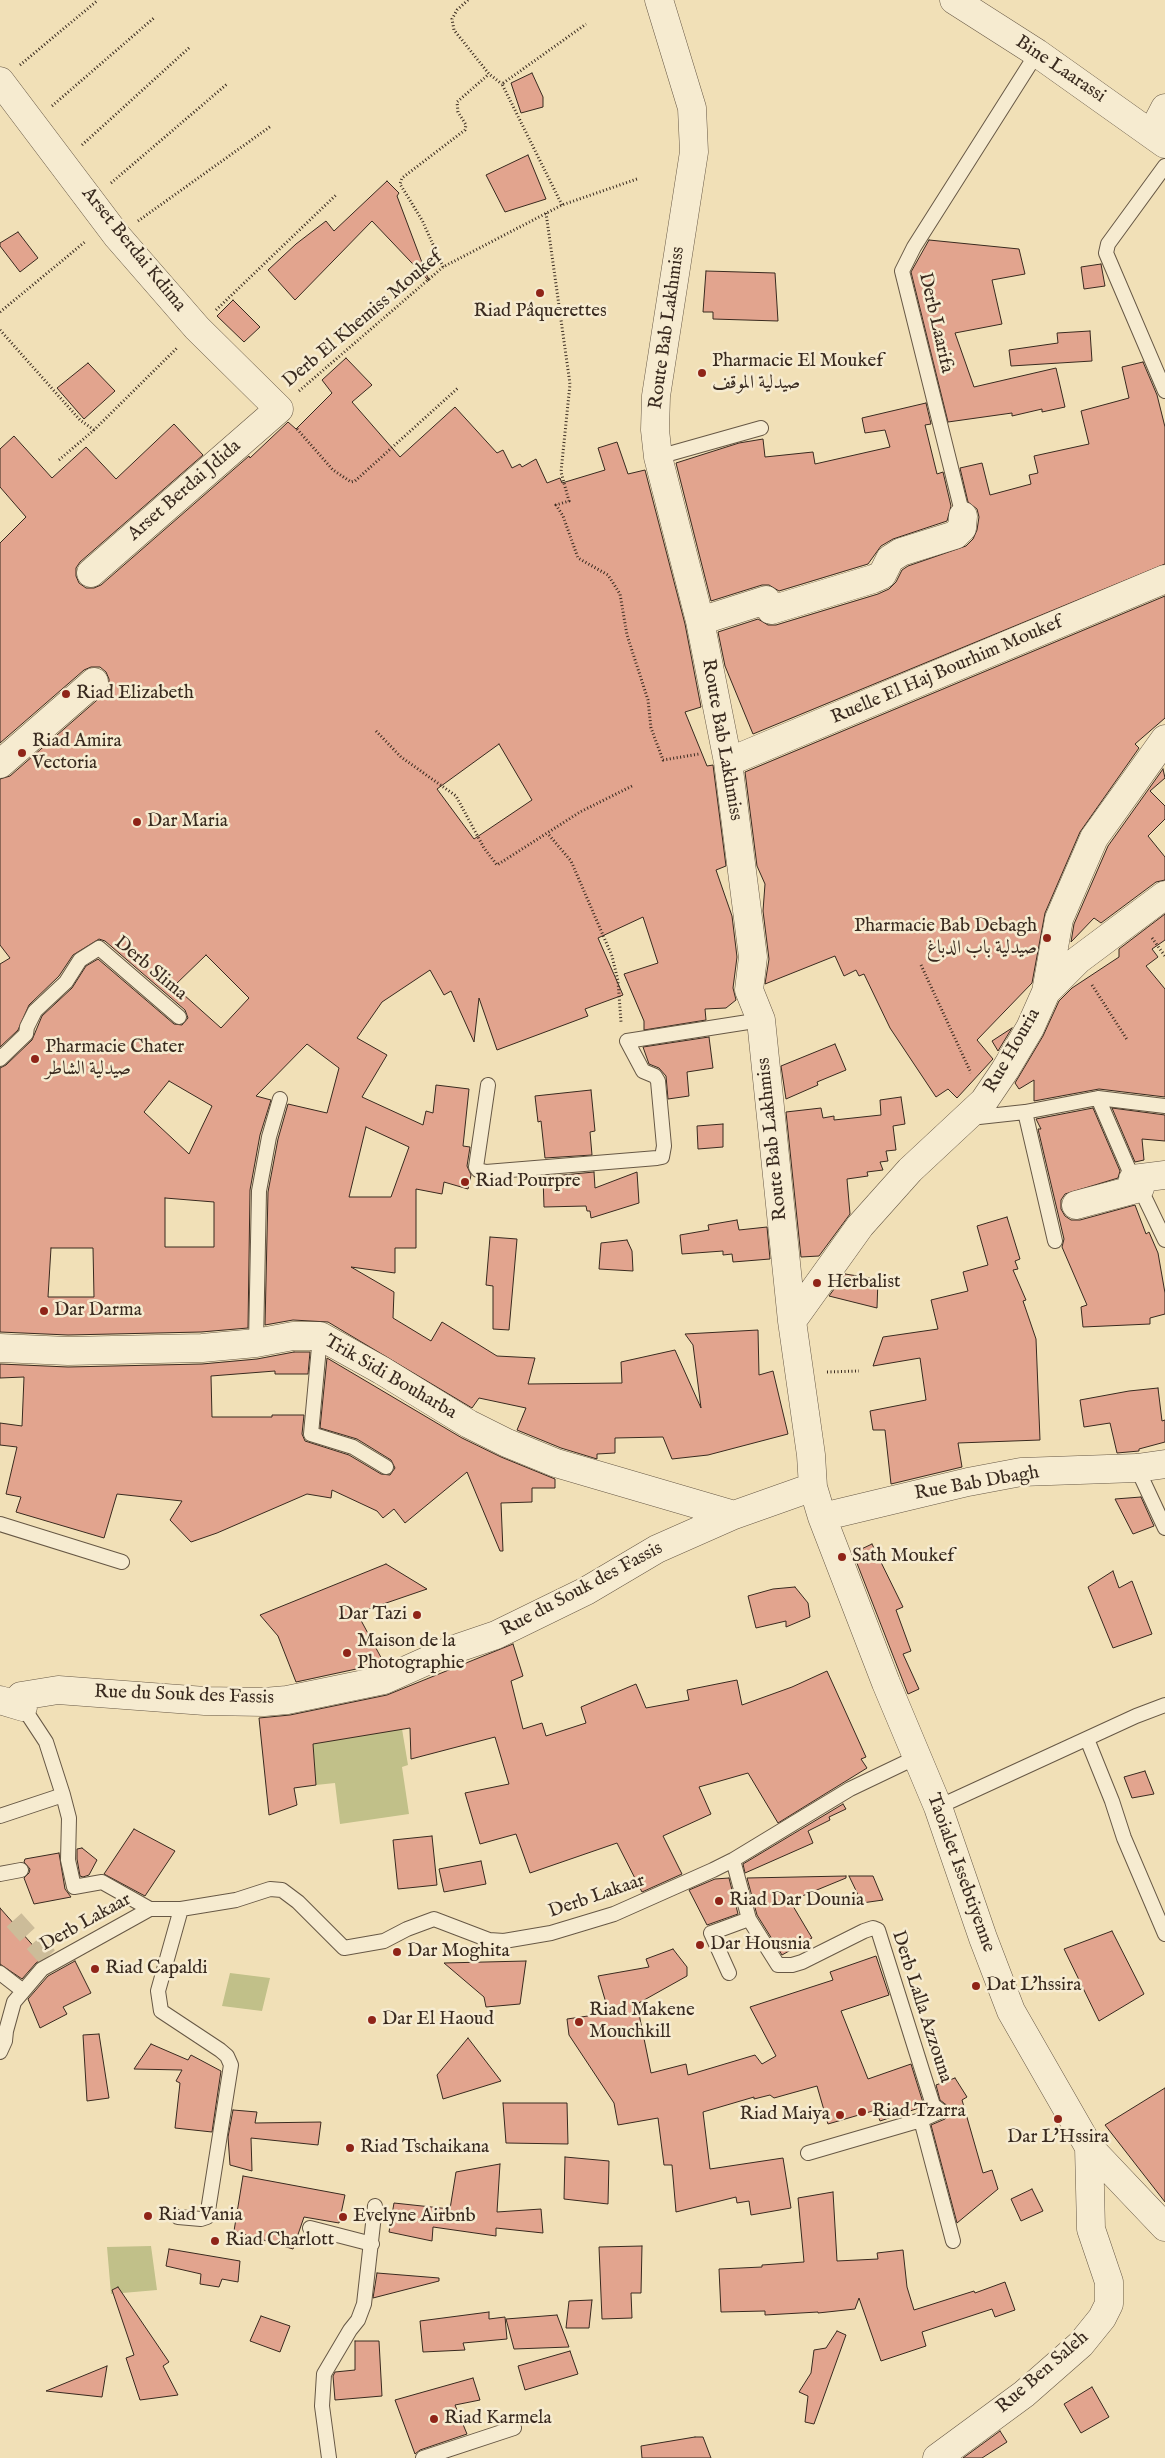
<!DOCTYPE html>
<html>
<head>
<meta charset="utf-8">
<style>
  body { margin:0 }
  canvas { display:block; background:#f1e0b7 }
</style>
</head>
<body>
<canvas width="1165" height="2458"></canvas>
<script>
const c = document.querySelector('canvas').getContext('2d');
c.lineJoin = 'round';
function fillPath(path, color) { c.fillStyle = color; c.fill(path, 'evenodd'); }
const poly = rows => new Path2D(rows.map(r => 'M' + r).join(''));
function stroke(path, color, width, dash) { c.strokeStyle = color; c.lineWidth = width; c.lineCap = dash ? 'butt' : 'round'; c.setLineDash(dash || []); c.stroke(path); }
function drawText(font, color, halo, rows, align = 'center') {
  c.font = font + ' "IM FELL English",Amiri,serif'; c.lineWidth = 5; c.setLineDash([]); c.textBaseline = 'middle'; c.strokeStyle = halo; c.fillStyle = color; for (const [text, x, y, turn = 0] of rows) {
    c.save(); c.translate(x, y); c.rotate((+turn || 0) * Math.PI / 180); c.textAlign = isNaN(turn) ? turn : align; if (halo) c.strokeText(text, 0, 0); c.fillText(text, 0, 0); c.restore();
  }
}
fillPath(poly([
  [402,1729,408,1765,402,1767,409,1814,340,1824,335,1783,316,1785,313,1744],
  [230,1973,270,1978,262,2011,222,2006],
  [151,2246,157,2290,111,2294,107,2247]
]), '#c1c089');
const building = poly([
  [532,73,543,97,543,107,521,113,511,83,532,73],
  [528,155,546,199,505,212,486,175,528,155],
  [387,181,399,193,397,196,429,281,372,221,295,300,268,270,296,244,326,221,334,231,387,181],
  [18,232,38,258,20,272,0,246,0,243,18,232],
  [929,240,1019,249,1025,274,992,280,1002,324,955,333,974,387,1056,368,1065,407,1042,412,1042,409,1012,416,1012,413,948,422,911,272,929,240],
  [1101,264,1105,286,1084,289,1081,267,1101,264],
  [706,271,775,273,778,321,713,319,713,312,703,312,706,271],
  [233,300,260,327,244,342,217,316,233,300],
  [1090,331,1092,361,1011,366,1009,350,1058,343,1057,333,1090,331],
  [346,358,372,385,352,402,400,457,455,407,497,453,503,450,512,468,520,464,522,467,536,459,547,483,560,478,562,483,605,470,598,448,617,442,628,474,645,470,685,624,701,707,685,712,707,766,713,765,726,866,716,870,732,916,737,957,733,988,736,1000,726,1008,705,1009,706,1020,644,1030,644,1021,624,974,658,963,643,917,598,938,623,995,585,1009,588,1016,497,1050,479,998,474,1042,451,991,444,995,430,970,382,1002,357,1038,387,1055,362,1097,423,1125,426,1111,433,1113,436,1085,469,1089,463,1146,470,1147,467,1166,471,1175,468,1189,444,1182,442,1194,416,1189,416,1248,395,1248,395,1273,351,1267,394,1292,393,1318,431,1341,442,1322,497,1356,535,1358,528,1384,622,1383,621,1362,675,1350,701,1408,693,1345,685,1334,758,1330,759,1375,773,1371,788,1434,708,1455,672,1459,663,1437,615,1438,615,1453,597,1454,597,1459,561,1448,517,1430,526,1408,479,1398,472,1408,328,1322,293,1320,265,1325,268,1192,278,1139,288,1104,327,1113,339,1068,307,1044,256,1096,271,1100,260,1135,250,1190,248,1328,201,1332,68,1335,0,1332,0,1068,6,1065,32,1040,42,1016,72,988,86,966,98,959,174,1024,182,1025,188,1018,185,1010,105,941,99,939,73,955,59,976,29,1005,18,1030,0,1047,0,964,10,958,0,945,0,779,10,776,104,694,109,688,109,679,106,672,100,667,91,667,84,670,0,743,0,543,26,517,0,487,0,449,14,436,52,478,86,447,116,479,174,424,203,455,80,562,76,568,76,576,79,583,86,588,94,588,101,585,249,456,250,458,288,422,296,429,332,393,322,380,346,358],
  [499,744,532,800,474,839,437,789,499,744],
  [206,955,249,998,221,1028,174,986,206,955],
  [169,1081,212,1106,189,1154,144,1112,169,1081],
  [366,1127,409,1147,391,1197,349,1197,366,1127],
  [165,1198,214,1202,214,1247,165,1247,165,1198],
  [51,1248,93,1248,94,1297,48,1297,51,1248],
  [1143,362,1157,395,1165,427,1165,564,753,734,725,666,718,632,758,619,768,625,776,625,878,594,889,589,896,582,902,570,908,566,966,546,973,539,977,530,979,517,977,509,968,502,960,468,982,463,990,495,1031,484,1029,475,1038,473,1034,456,1089,444,1081,411,1129,398,1122,367,1143,362],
  [88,363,115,391,84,419,57,388,88,363],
  [926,403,931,424,925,425,937,474,943,472,951,506,947,521,893,539,881,546,868,564,779,591,769,585,762,585,711,601,676,463,739,443,763,439,765,457,813,452,815,464,890,447,885,430,865,433,862,418,926,403],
  [1165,596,1165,718,1135,744,1139,748,1080,832,1045,913,1032,983,977,1040,993,1059,957,1098,948,1089,936,1097,890,1028,864,974,859,976,856,970,844,976,835,956,765,984,769,959,763,911,765,884,757,866,745,772,1165,596],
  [1163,769,1165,778,1150,791,1165,806,1165,819,1148,836,1165,857,1165,880,1156,882,1101,923,1094,918,1071,942,1074,924,1108,846,1163,769],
  [1165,914,1165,940,1152,949,1158,957,1146,966,1165,989,1165,1097,1099,1089,1034,1101,1034,1080,1019,1089,1015,1083,1043,1036,1059,1001,1072,988,1119,957,1119,949,1165,914],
  [1012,1028,998,1051,992,1041,1012,1028],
  [709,1037,713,1068,687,1072,689,1096,668,1099,666,1076,659,1068,649,1064,643,1047,709,1037],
  [835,1044,846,1070,817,1082,818,1085,786,1099,781,1066,835,1044],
  [591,1090,595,1131,590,1132,592,1155,545,1158,541,1121,538,1122,535,1096,591,1090],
  [901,1097,905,1124,893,1126,896,1150,886,1151,888,1161,880,1162,883,1170,867,1172,868,1176,847,1179,850,1214,819,1256,801,1257,786,1112,821,1108,823,1118,834,1116,834,1120,881,1115,880,1100,901,1097],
  [1093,1108,1120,1171,1118,1178,1065,1194,1061,1200,1061,1209,1065,1216,1071,1220,1080,1220,1135,1205,1146,1234,1149,1232,1158,1253,1165,1293,1165,1314,1150,1318,1150,1324,1083,1327,1081,1307,1087,1305,1062,1247,1064,1239,1038,1129,1041,1129,1036,1119,1093,1108],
  [1112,1108,1165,1115,1165,1141,1142,1139,1144,1160,1135,1162,1112,1108],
  [723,1124,723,1147,698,1149,697,1126,723,1124],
  [594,1172,595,1188,637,1172,639,1203,591,1218,590,1211,587,1211,586,1206,544,1207,543,1177,594,1172],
  [1007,1217,1020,1259,1015,1261,1018,1269,1013,1270,1026,1300,1023,1301,1036,1339,1040,1440,958,1443,962,1467,891,1484,885,1430,873,1430,870,1411,926,1400,920,1358,873,1366,883,1337,938,1329,931,1300,968,1291,963,1272,988,1265,977,1226,1007,1217],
  [737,1220,739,1230,767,1227,770,1259,733,1262,732,1254,723,1255,723,1251,682,1254,680,1235,709,1230,708,1225,737,1220],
  [490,1237,517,1239,509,1330,493,1329,493,1286,486,1285,490,1237],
  [627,1240,632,1251,633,1271,599,1269,601,1243,627,1240],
  [845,1274,878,1279,877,1308,829,1296,845,1274],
  [294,1352,310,1352,308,1374,275,1374,275,1371,211,1376,212,1417,272,1417,272,1415,304,1415,302,1434,305,1441,349,1455,381,1474,390,1475,395,1468,391,1460,357,1439,320,1428,327,1358,462,1438,501,1457,555,1479,555,1488,532,1488,532,1502,501,1503,503,1551,500,1551,467,1472,405,1523,394,1509,383,1518,377,1511,332,1490,331,1498,307,1494,217,1533,191,1542,170,1520,182,1501,117,1494,104,1538,16,1512,21,1497,6,1494,17,1447,0,1445,0,1423,22,1426,24,1377,0,1378,0,1364,68,1367,202,1364,257,1359,294,1352],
  [1158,1388,1162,1421,1165,1420,1165,1442,1139,1449,1139,1451,1117,1453,1110,1423,1084,1427,1080,1400,1129,1391,1158,1388],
  [1141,1497,1154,1526,1133,1534,1115,1499,1141,1497],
  [872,1544,903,1607,896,1610,911,1651,903,1654,919,1689,908,1694,853,1553,872,1544],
  [386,1564,427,1589,357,1613,384,1663,296,1682,278,1636,260,1615,386,1564],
  [1113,1571,1119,1588,1132,1581,1152,1634,1113,1648,1088,1587,1113,1571],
  [795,1587,808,1603,810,1617,786,1627,786,1621,756,1628,748,1596,773,1589,795,1587],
  [513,1644,523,1676,511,1681,523,1729,542,1723,546,1736,586,1723,581,1707,636,1684,646,1708,689,1700,687,1690,737,1680,742,1705,792,1687,827,1671,866,1757,861,1759,867,1768,778,1823,748,1773,699,1787,711,1814,663,1836,682,1874,642,1892,617,1843,530,1873,516,1834,480,1844,465,1793,509,1784,495,1737,411,1759,410,1728,313,1744,316,1785,294,1788,297,1805,269,1815,259,1718,290,1715,387,1695,513,1644],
  [1145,1771,1154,1794,1132,1798,1124,1777,1145,1771],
  [843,1804,846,1809,829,1817,830,1820,808,1831,813,1843,745,1873,743,1864,843,1804],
  [134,1829,175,1851,145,1896,104,1874,134,1829],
  [432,1836,437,1885,398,1889,393,1840,432,1836],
  [82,1848,97,1860,89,1875,83,1877,80,1876,77,1859,77,1849,82,1848],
  [59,1853,65,1889,71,1897,34,1904,24,1878,29,1873,30,1869,24,1862,25,1859,59,1853],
  [481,1861,486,1884,444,1892,439,1869,481,1861],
  [846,1876,846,1878,790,1901,812,1938,782,1955,757,1915,747,1878,846,1876],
  [849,1876,873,1876,883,1900,862,1903,849,1876],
  [729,1878,738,1914,707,1925,689,1890,715,1879,729,1878],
  [0,1908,44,1958,36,1963,22,1979,0,1964,0,1908],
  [1112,1931,1144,1994,1099,2021,1064,1949,1112,1931],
  [673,1949,687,1967,687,1976,637,2004,651,2073,686,2064,688,2075,755,2055,762,2064,776,2056,750,2007,833,1980,830,1972,876,1956,889,1995,841,2011,868,2079,911,2064,925,2109,923,2110,922,2107,880,2121,876,2110,828,2124,817,2086,774,2098,770,2095,754,2099,754,2097,703,2112,710,2169,783,2158,791,2208,751,2215,749,2201,737,2203,736,2197,676,2212,672,2165,664,2165,658,2118,618,2125,614,2103,569,2035,567,2019,609,2013,598,1976,649,1967,646,1959,673,1949],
  [75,1961,91,1993,63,2007,67,2014,40,2028,28,1999,48,1976,75,1961],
  [526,1961,520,2004,486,2007,484,1997,444,1963,526,1961],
  [99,2034,109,2098,87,2101,83,2035,99,2034],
  [468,2038,501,2081,443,2099,437,2075,468,2038],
  [151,2044,188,2060,191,2055,221,2071,212,2132,175,2128,180,2083,176,2081,182,2070,134,2069,151,2044],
  [955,2078,967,2097,962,2100,983,2173,992,2170,998,2189,957,2223,931,2125,945,2119,950,2112,949,2107,940,2100,936,2085,955,2078],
  [1165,2088,1165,2202,1105,2125,1165,2088],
  [503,2103,567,2103,568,2144,506,2143,503,2103],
  [233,2110,257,2112,255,2123,321,2122,318,2145,251,2138,252,2171,230,2165,228,2137,233,2110],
  [565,2157,609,2161,608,2204,564,2199,565,2157],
  [500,2164,497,2212,541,2209,543,2233,496,2228,496,2236,433,2227,432,2241,389,2232,394,2203,450,2209,456,2172,500,2164],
  [243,2176,345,2195,339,2223,304,2217,293,2249,234,2231,243,2176],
  [1032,2189,1043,2211,1021,2221,1011,2199,1032,2189],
  [833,2192,837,2261,878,2259,877,2253,903,2250,907,2287,914,2310,974,2291,975,2293,1005,2282,1015,2310,995,2317,992,2309,922,2332,926,2346,881,2361,859,2298,855,2309,818,2313,818,2312,765,2315,765,2311,721,2312,719,2269,762,2267,762,2265,804,2262,798,2198,833,2192],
  [642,2246,641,2293,631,2293,632,2318,602,2319,599,2247,642,2246],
  [169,2249,240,2261,238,2282,222,2279,219,2287,200,2284,201,2274,166,2266,169,2249],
  [377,2273,439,2278,439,2281,373,2298,377,2273],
  [118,2287,169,2362,163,2366,178,2395,140,2400,126,2358,134,2355,112,2290,118,2287],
  [592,2300,589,2328,566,2328,569,2301,592,2300],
  [489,2312,489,2319,505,2317,507,2339,463,2343,465,2350,423,2352,420,2321,489,2312],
  [557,2315,569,2347,514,2349,506,2319,557,2315],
  [261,2316,290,2326,280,2352,250,2341,261,2316],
  [837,2331,846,2335,814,2424,805,2422,808,2396,799,2392,811,2373,814,2350,826,2348,837,2331],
  [355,2341,379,2341,382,2396,335,2400,333,2376,335,2372,355,2370,355,2341],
  [570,2351,578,2374,525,2390,518,2366,570,2351],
  [107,2366,102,2397,46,2391,107,2366],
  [473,2378,480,2400,455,2405,467,2434,420,2450,415,2454,395,2400,473,2378],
  [1092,2387,1109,2417,1081,2433,1064,2404,1092,2387],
  [1000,2431,1007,2442,982,2458,963,2458,1000,2431],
  [695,2437,703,2437,711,2458,642,2458,641,2446,695,2437]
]);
fillPath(building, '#e2a48e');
stroke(building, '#392a1f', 1);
stroke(poly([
  [14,1920,52,1962]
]), '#ccbc99', 20, [20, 10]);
const service = poly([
  [1165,166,1108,244,1106,253,1165,391],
  [658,457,761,428],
  [963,516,902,271,914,247,1037,53],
  [0,1059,26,1034,27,1027,35,1011,66,982,80,960,99,948,179,1017],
  [488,1085,476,1167,478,1170,486,1172,657,1158,662,1157,664,1146,658,1081,655,1076,643,1071,627,1041,761,1020],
  [1098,1098,1133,1179,1140,1188,1165,1240],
  [1025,1112,1055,1241],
  [970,1118,1025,1112,1098,1098,1165,1106],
  [320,1336,311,1434,353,1447,386,1467],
  [256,1343,259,1191,269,1137,280,1099],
  [1137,1468,1165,1528],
  [0,1524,122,1562],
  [23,1707,46,1742,63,1795,69,1818,68,1860,74,1887,102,1882,150,1909],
  [1087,1739,1112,1801,1124,1838,1165,1934],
  [938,1807,1136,1716,1165,1705],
  [0,1816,63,1795],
  [733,1860,749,1919,778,1965,792,1965,802,1962,864,1931,873,1928,878,1930,933,2105,941,2111,921,2120,808,2153],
  [0,1874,21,1870],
  [0,1973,22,1990],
  [729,1973,711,1933,749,1919],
  [0,2052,5,2041,6,2031,14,2002,42,1969,150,1909,181,1909,236,1900,270,1889,282,1890,298,1902,344,1948,384,1941,407,1929,434,1919,489,1940,504,1941,551,1933,614,1914,713,1870,733,1860,850,1789,917,1757],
  [921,2120,953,2241],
  [178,2217,201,2219,207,2217,231,2065,227,2056,220,2050,161,2011,158,1991,181,1909],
  [310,2228,372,2244],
  [329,2458,322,2406,324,2374,350,2330,358,2320,364,2304,375,2206],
  [423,2458,514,2428]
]);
const minor = poly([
  [659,0,692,108,694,152,656,396,655,430,658,457,700,621,728,762,753,957,749,990,761,1020,792,1321,811,1455,813,1487,822,1517,886,1683,938,1807,983,1938,1011,2011,1089,2147,1165,2227],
  [954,0,1037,53,1165,144],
  [0,81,117,236,197,328,279,409,91,573],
  [1152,133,1165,108],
  [700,621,766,600,771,610,873,579,882,575,890,559,901,552,955,535,962,528,963,516],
  [728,762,1165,579],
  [0,764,94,682],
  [1046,992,1078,960,1165,895],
  [1133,1179,1165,1175],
  [1076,1205,1140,1188],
  [792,1321,860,1226,910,1170,984,1101,1005,1070,1030,1028,1046,992,1059,919,1094,838,1165,739],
  [0,1348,68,1351,202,1348,256,1343,293,1336,320,1336,381,1370,469,1424,507,1443,556,1463,734,1515],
  [822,1517,968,1482,1021,1472,1137,1468,1165,1464],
  [0,1700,23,1707,21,1696,58,1690,205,1701,264,1702,287,1700,384,1680,449,1651,496,1635,586,1591,657,1549,734,1515,813,1487],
  [937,2458,1024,2394,1081,2344,1102,2318,1109,2304,1109,2282,1091,2229,1089,2147]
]);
stroke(service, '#675845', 16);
stroke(minor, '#675845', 29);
stroke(poly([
  [468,0,457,10,452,19,454,30,489,74,502,84],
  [20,65,98,0],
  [52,106,155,17],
  [82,145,190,47],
  [111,183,227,84],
  [562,205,502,84,586,24],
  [546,213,570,384,561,472,569,501,556,505,563,516,578,558,608,575,620,594,627,635,648,700,651,728,663,760,699,754],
  [138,221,271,126],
  [443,267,422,220,400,184,402,178,465,130,466,125,458,112,457,102,489,74],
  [216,310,337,194],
  [0,312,86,241],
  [0,330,80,420,94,430],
  [299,391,443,267,562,205,637,179],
  [297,429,333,470,351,482,355,481,458,388],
  [59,460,94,430,178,347],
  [376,731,401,757,456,796,484,848,497,865,580,812,632,786],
  [549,835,571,861,612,956,618,981,621,1022],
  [1152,938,1165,956],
  [921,965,971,1073],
  [1092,985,1128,1041],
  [827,1372,859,1371]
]), '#392a1f', 3, [1, 2.5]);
stroke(service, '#f6ebd0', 14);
stroke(minor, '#f6ebd0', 28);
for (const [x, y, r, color] of [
  [540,293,5,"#8f2418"],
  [702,373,5,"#8f2418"],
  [66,694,5,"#8f2418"],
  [22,753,5,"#8f2418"],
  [137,822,5,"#8f2418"],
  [1047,938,5,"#8f2418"],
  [35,1059,5,"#8f2418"],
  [465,1182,5,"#8f2418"],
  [817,1283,5,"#8f2418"],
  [44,1311,5,"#8f2418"],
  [842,1557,5,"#8f2418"],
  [417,1615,5,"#8f2418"],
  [347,1653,5,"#8f2418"],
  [719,1901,5,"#8f2418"],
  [700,1945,5,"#8f2418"],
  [397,1952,5,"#8f2418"],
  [95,1969,5,"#8f2418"],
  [976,1986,5,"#8f2418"],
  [372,2020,5,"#8f2418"],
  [579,2022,5,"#8f2418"],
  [862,2112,5,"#8f2418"],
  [840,2115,5,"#8f2418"],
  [1058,2119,5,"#8f2418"],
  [350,2148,5,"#8f2418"],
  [148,2216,5,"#8f2418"],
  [343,2217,5,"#8f2418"],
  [215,2241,5,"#8f2418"],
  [434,2419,5,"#8f2418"]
]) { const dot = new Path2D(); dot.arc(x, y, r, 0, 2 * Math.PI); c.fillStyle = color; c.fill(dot); stroke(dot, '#f6ebd0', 2); }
drawText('19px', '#392a1f', '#f6ebd0', [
  ["Bine Laarassi",1060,70,34],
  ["Arset Berdai Kdima",133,250,51],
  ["Derb El Khemiss Moukef",363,320,-40],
  ["Derb Laarifa",935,323,77],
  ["Route Bab Lakhmiss",668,328,-82],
  ["Arset Berdai Jdida",185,491,-41],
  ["Ruelle El Haj Bourhim Moukef",947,671,-23],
  ["Route Bab Lakhmiss",721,740,80],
  ["Derb Slima",150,969,40],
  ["Rue Houria",1013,1051,-60],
  ["Route Bab Lakhmiss",773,1139,-96],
  ["Trik Sidi Bouharba",390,1378,30],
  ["Rue Bab Dbagh",977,1484,-10],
  ["Rue du Souk des Fassis",582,1590,-28],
  ["Rue du Souk des Fassis",184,1696,2],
  ["Taoialet Issebtiyenne",960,1873,70],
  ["Derb Lakaar",597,1897,-19],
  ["Derb Lakaar",86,1923,-29],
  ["Derb Lalla Azzouna",921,2007,72],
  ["Rue Ben Saleh",1043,2373,-41]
]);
drawText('19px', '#392a1f', '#f6ebd0', [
  ["Riad Pâquerettes",540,312,"center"],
  ["Pharmacie El Moukef",712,362],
  ["صيدلية الموقف",712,384],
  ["Riad Elizabeth",76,694],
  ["Riad Amira",32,742],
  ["Vectoria",32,764],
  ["Dar Maria",147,822],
  ["Pharmacie Bab Debagh",1037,927,"right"],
  ["صيدلية باب الدباغ",1037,949,"right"],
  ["Pharmacie Chater",45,1048],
  ["صيدلية الشاطر",45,1070],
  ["Riad Pourpre",475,1182],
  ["Herbalist",827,1283],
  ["Dar Darma",54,1311],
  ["Sath Moukef",852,1557],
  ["Dar Tazi",407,1615,"right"],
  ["Maison de la",357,1642],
  ["Photographie",357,1664],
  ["Riad Dar Dounia",729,1901],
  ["Dar Housnia",710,1945],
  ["Dar Moghita",407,1952],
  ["Riad Capaldi",105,1969],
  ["Dat L'hssira",986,1986],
  ["Riad Makene",589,2011],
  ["Mouchkill",589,2033],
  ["Dar El Haoud",382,2020],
  ["Riad Tzarra",872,2112],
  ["Riad Maiya",830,2115,"right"],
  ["Dar L'Hssira",1058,2138,"center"],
  ["Riad Tschaikana",360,2148],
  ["Riad Vania",158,2216],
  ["Evelyne Airbnb",353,2217],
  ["Riad Charlott",225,2241],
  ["Riad Karmela",444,2419]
], 'left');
</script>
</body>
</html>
